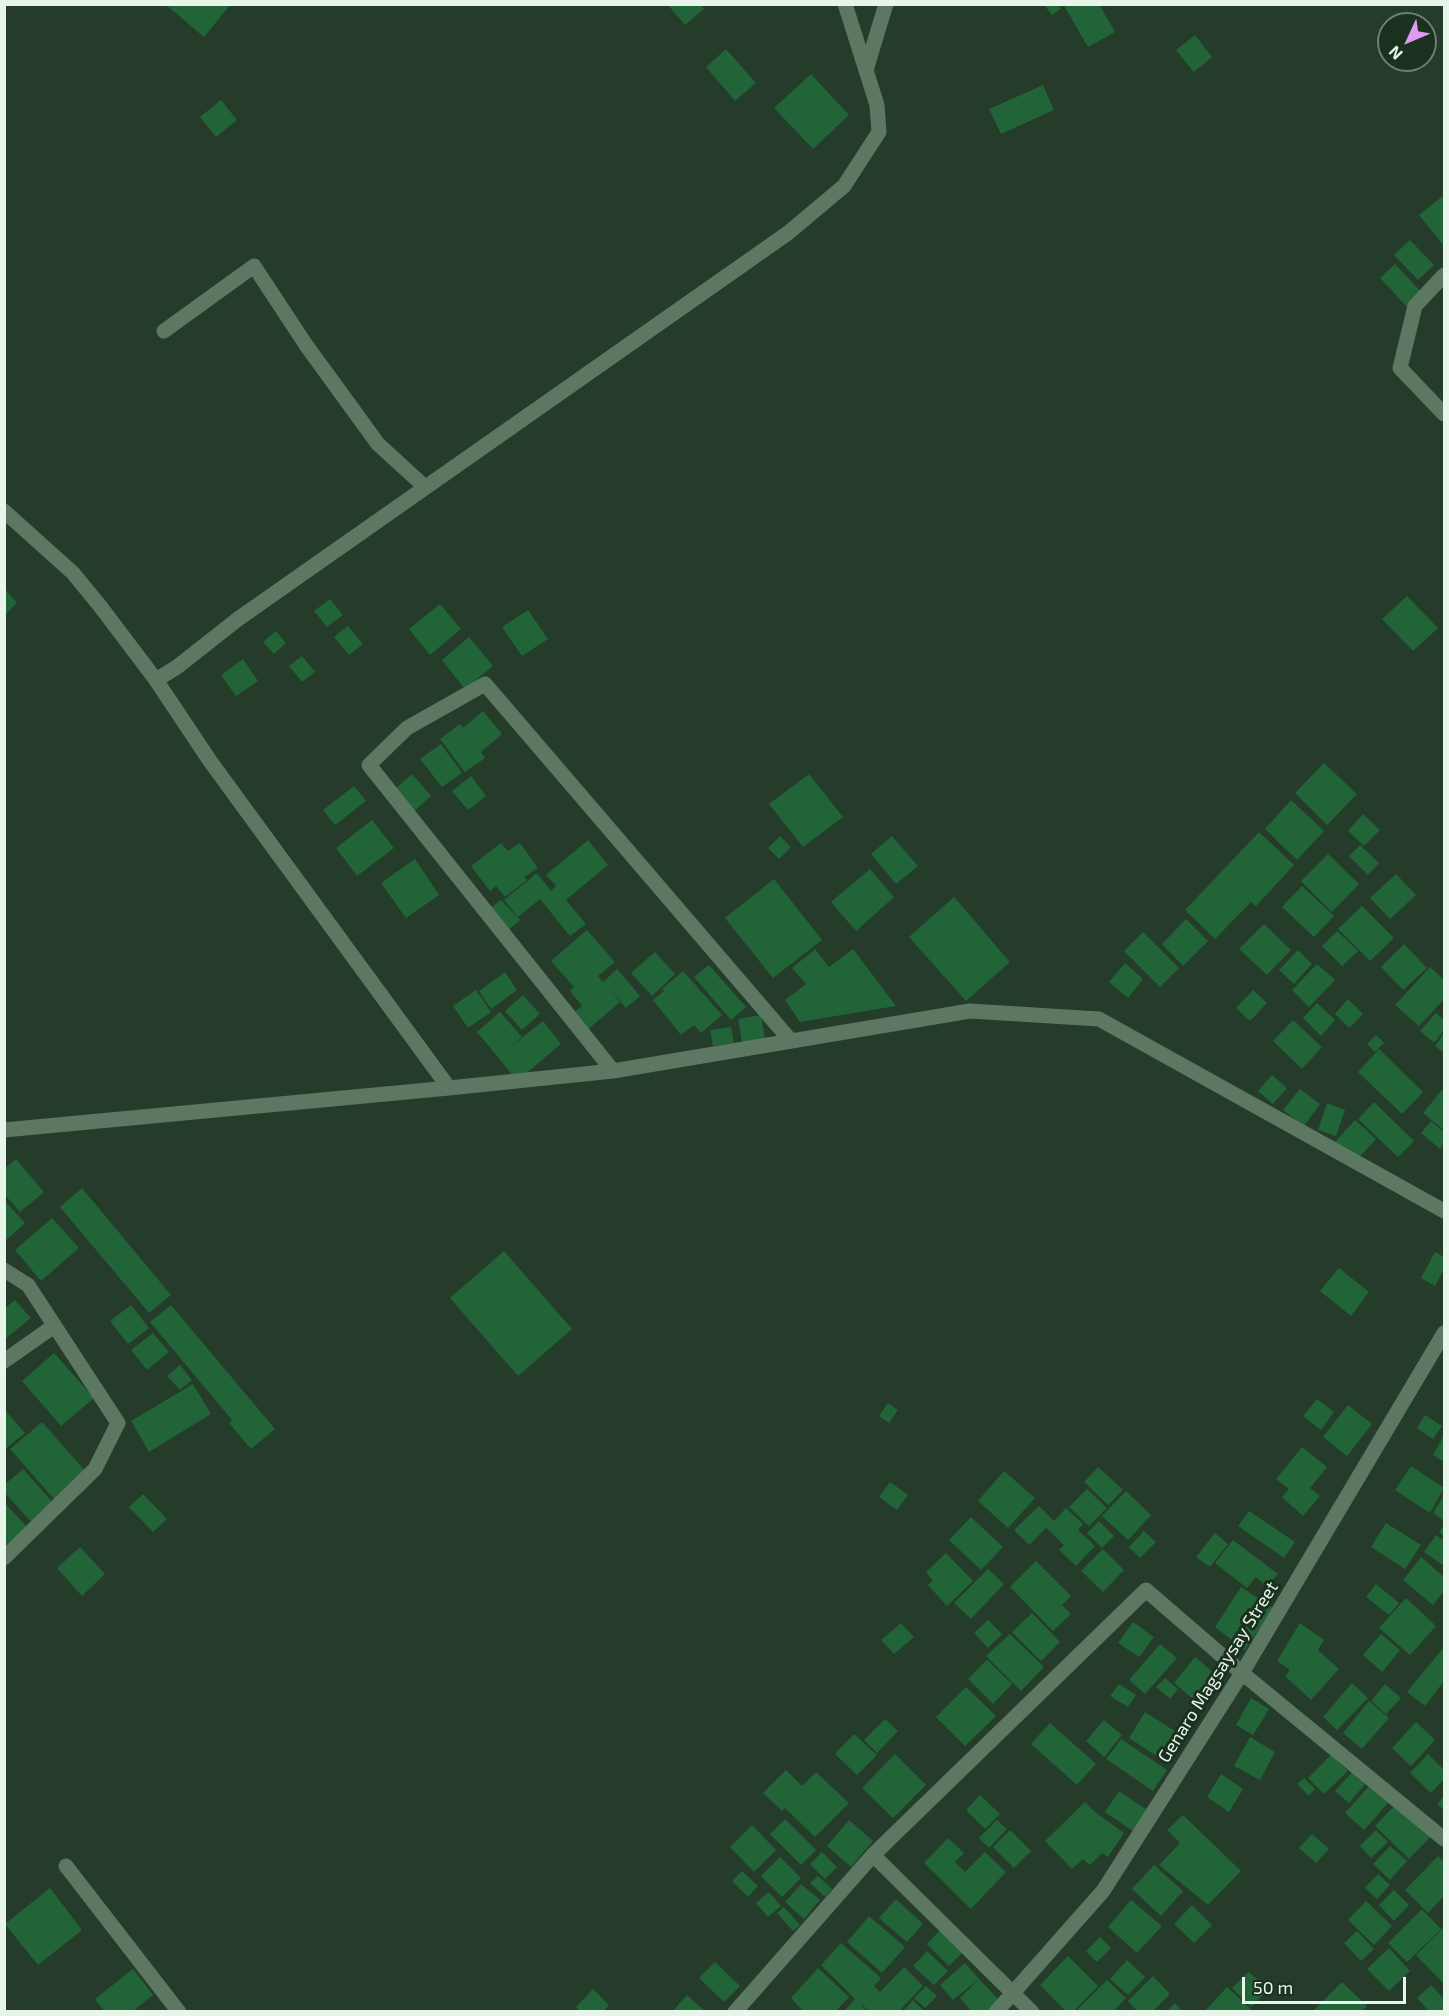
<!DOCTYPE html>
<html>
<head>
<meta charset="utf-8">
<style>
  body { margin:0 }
  #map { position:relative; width:1449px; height:2016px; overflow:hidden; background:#253c2a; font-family:"Exo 2",sans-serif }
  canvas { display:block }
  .frame { position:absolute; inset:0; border:6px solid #e8f5ea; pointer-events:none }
  .north { position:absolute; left:1377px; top:12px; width:60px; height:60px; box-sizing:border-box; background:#1b3120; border:2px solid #6d7f71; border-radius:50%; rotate:226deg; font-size:16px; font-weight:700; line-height:24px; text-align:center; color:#e8f5ea }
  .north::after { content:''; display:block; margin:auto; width:21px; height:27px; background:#dd99f3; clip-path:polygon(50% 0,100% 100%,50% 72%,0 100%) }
  .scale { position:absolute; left:1242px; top:1977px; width:164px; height:27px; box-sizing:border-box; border:3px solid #e8f5ea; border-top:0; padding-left:8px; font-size:18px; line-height:21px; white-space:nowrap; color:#e8f5ea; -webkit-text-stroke:4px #1b3120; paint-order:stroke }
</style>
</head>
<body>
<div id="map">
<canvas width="1449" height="2016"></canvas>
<div class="frame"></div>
<div class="north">N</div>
<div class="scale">50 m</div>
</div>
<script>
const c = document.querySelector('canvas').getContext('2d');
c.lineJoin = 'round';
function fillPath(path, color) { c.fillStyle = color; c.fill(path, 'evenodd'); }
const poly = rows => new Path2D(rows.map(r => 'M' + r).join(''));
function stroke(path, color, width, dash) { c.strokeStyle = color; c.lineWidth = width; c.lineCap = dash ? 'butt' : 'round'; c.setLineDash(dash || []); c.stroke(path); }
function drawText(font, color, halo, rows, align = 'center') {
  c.font = font + ' "Exo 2",sans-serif'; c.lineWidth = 6; c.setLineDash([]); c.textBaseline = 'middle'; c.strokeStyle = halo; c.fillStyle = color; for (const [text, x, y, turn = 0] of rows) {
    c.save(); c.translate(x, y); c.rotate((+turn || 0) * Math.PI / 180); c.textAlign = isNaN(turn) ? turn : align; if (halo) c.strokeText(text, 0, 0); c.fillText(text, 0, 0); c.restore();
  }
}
fillPath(poly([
  [165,4,231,4,204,37],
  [667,4,700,4,704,9,685,25],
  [1047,4,1058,4,1061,9,1052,15,1045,6],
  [1063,4,1099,4,1115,32,1088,47],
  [1195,35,1212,57,1194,72,1176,50],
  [726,49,756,83,735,101,706,67],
  [811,74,849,115,813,149,774,108],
  [1043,85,1054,110,1001,134,989,109],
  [221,100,237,120,216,137,200,117],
  [1444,195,1444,246,1419,215],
  [1410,240,1434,265,1418,280,1394,255],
  [1395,264,1424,295,1409,309,1380,278],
  [5,589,17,603,5,615],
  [1407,596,1438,628,1413,651,1382,619],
  [330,599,343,615,327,627,314,611],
  [440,604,461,629,430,655,409,629],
  [528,610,548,639,522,656,502,627],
  [348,626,363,644,349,655,334,637],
  [276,631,286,643,274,654,263,642],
  [469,637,493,666,465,689,442,660],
  [302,656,315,672,302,682,289,666],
  [243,659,258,681,236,696,221,675],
  [483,711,502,734,481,752,485,758,465,772,440,739,460,724,463,728],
  [441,744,462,773,442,787,420,759],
  [1324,763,1357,794,1327,825,1295,793],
  [412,774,431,796,412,813,393,791],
  [809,774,843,817,803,847,769,804],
  [471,776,486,796,468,810,452,791],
  [354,786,366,801,335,825,323,810],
  [1291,800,1324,831,1297,860,1265,829],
  [1363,814,1380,830,1364,846,1348,831],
  [372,820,394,848,357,876,336,848],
  [1259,832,1294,865,1256,906,1251,902,1215,939,1185,910],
  [780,836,791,847,779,859,768,848],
  [892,836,918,866,896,884,871,854],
  [588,840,608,865,566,900,586,924,570,936,540,899,518,917,504,900,537,873,551,891,556,886,546,875],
  [501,843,508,851,520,843,538,868,524,877,527,880,505,897,496,886,490,891,471,866],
  [1360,845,1379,863,1368,875,1349,856],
  [1328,854,1359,884,1332,912,1301,881],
  [415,859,439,895,406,918,381,883],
  [870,869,894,897,856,931,831,902],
  [1396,874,1416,895,1390,919,1370,898],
  [774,879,822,940,773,978,725,918],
  [1302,886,1334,916,1314,937,1282,907],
  [954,897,1010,962,966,1001,909,937],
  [501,900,520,920,505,933,486,912],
  [1362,906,1394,938,1370,961,1338,929],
  [1186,919,1208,941,1183,966,1162,944],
  [1264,924,1291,950,1267,975,1239,949],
  [587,930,615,962,598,976,603,982,617,969,640,996,626,1008,607,985,620,1002,586,1031,572,1014,582,1006,570,991,574,987,551,961],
  [1337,931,1358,951,1342,966,1322,946],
  [1143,932,1179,968,1160,987,1124,951],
  [1404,944,1427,968,1403,990,1381,967],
  [815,949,829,967,853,949,896,1006,800,1022,785,1000,806,984,792,968],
  [1298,950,1312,964,1294,984,1279,970],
  [655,952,675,974,652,996,631,973],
  [1125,963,1143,979,1128,998,1109,982],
  [1317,964,1335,980,1309,1007,1292,990],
  [709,965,746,1007,731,1020,694,977],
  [1430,967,1444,980,1444,999,1419,1026,1395,1005],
  [683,971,722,1015,701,1033,694,1025,681,1035,653,1000,664,991,662,989],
  [505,972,517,990,491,1009,479,991],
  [476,990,491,1012,468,1028,453,1006],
  [1253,990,1267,1003,1250,1021,1236,1008],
  [523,995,540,1014,522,1030,505,1011],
  [1348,999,1363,1014,1349,1028,1335,1014],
  [1317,1003,1335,1020,1321,1036,1303,1018],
  [500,1012,522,1037,498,1057,477,1032],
  [1436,1013,1444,1020,1444,1030,1434,1043,1420,1031],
  [761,1015,765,1039,742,1043,738,1019],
  [1293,1020,1322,1047,1302,1069,1273,1041],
  [543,1021,561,1044,517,1081,498,1057],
  [731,1027,734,1043,713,1046,710,1030],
  [1444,1033,1444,1053,1435,1046],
  [1376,1035,1384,1043,1375,1052,1367,1044],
  [1379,1049,1423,1092,1402,1114,1358,1072],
  [1272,1075,1287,1088,1273,1104,1258,1091],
  [1300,1089,1320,1104,1304,1126,1283,1110],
  [1442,1090,1444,1092,1444,1130,1423,1113],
  [1374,1102,1414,1141,1398,1157,1358,1119],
  [1327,1103,1345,1110,1336,1136,1318,1130],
  [1355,1120,1376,1139,1356,1161,1335,1142],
  [1431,1121,1444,1132,1444,1143,1440,1149,1421,1133],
  [16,1159,44,1192,20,1212,4,1194,4,1169],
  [82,1188,171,1295,149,1313,60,1207],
  [6,1202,25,1223,4,1242,4,1204],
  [52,1218,79,1248,41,1281,15,1250],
  [504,1251,572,1329,518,1376,450,1298],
  [1435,1252,1444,1257,1444,1269,1435,1286,1421,1278],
  [1339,1268,1369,1292,1351,1316,1320,1291],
  [15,1300,31,1318,4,1340,4,1309],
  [131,1305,149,1328,128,1344,110,1321],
  [171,1305,275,1429,251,1449,229,1423,232,1420,150,1322],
  [153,1333,169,1352,147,1370,131,1350],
  [54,1353,94,1398,61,1426,22,1381],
  [180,1365,192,1380,180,1390,167,1376],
  [193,1384,211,1414,149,1452,131,1421],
  [1317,1399,1334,1412,1321,1430,1303,1416],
  [888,1403,898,1410,889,1423,879,1416],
  [1348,1405,1372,1424,1347,1456,1323,1437],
  [4,1409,25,1433,4,1450],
  [1425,1415,1442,1426,1433,1439,1417,1428],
  [42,1422,86,1472,55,1500,10,1449],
  [1444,1435,1444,1462,1433,1455],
  [1302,1447,1327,1467,1310,1488,1320,1496,1303,1516,1282,1497,1289,1489,1276,1479],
  [1411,1466,1444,1488,1430,1513,1395,1490],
  [1098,1467,1123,1490,1108,1505,1084,1482],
  [23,1469,56,1506,34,1525,4,1492,4,1485],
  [1004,1471,1035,1498,1008,1528,978,1501],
  [890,1482,908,1495,897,1510,879,1497],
  [1087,1489,1107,1508,1089,1526,1069,1507],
  [1126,1491,1151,1515,1128,1540,1102,1516],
  [143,1494,167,1519,153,1532,129,1507],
  [1444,1495,1444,1521,1433,1513],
  [4,1502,27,1527,4,1546],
  [1039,1506,1054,1521,1066,1508,1083,1524,1078,1530,1095,1546,1076,1566,1059,1550,1064,1545,1046,1528,1029,1545,1014,1530],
  [1249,1511,1295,1542,1284,1558,1238,1526],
  [971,1517,1003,1547,981,1570,949,1540],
  [1099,1521,1114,1536,1102,1548,1087,1533],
  [1386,1523,1421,1545,1405,1569,1371,1547],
  [1444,1526,1444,1538,1439,1531],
  [1144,1531,1156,1542,1140,1558,1129,1547],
  [1215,1533,1228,1544,1210,1567,1196,1557],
  [1436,1535,1444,1541,1444,1566,1424,1552],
  [1233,1540,1278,1574,1267,1587,1256,1577,1247,1588,1215,1563],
  [80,1547,105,1574,82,1596,57,1568],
  [1103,1549,1124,1570,1103,1592,1081,1571],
  [946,1553,973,1581,947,1606,928,1585,933,1581,926,1572],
  [1421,1557,1444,1577,1444,1591,1433,1605,1403,1580],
  [1036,1561,1071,1596,1062,1605,1071,1614,1053,1631,1010,1587],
  [988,1569,1004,1584,971,1619,954,1603],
  [1376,1584,1399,1603,1389,1615,1366,1597],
  [1241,1587,1273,1608,1245,1650,1215,1627],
  [1406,1598,1436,1626,1410,1655,1379,1628],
  [1032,1613,1060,1642,1041,1661,1012,1632],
  [988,1620,1002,1634,988,1648,974,1633],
  [1133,1622,1154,1637,1139,1657,1118,1643],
  [901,1623,914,1637,894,1654,881,1640],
  [1300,1623,1324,1640,1318,1650,1339,1669,1311,1700,1285,1676,1290,1670,1277,1661],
  [1010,1634,1044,1667,1021,1691,986,1656],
  [1381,1634,1400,1650,1382,1672,1363,1655],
  [1160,1644,1177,1658,1145,1694,1129,1680],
  [1444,1647,1444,1681,1425,1706,1407,1692],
  [1195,1657,1219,1677,1198,1703,1174,1683],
  [987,1660,1012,1684,993,1704,968,1679],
  [1165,1678,1178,1689,1170,1699,1156,1687],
  [1352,1683,1368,1698,1337,1730,1323,1717],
  [1119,1684,1136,1695,1128,1707,1110,1696],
  [1385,1684,1401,1698,1386,1714,1371,1701],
  [966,1687,996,1716,965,1746,936,1717],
  [1251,1698,1269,1709,1253,1735,1236,1725],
  [1369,1701,1389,1718,1362,1749,1343,1733],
  [1145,1712,1178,1733,1161,1759,1129,1738],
  [885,1719,898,1731,877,1753,864,1740],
  [1104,1720,1122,1735,1104,1757,1086,1741],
  [1416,1722,1435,1740,1411,1766,1392,1748],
  [1050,1723,1096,1764,1077,1785,1031,1744],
  [854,1734,877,1755,857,1775,835,1754],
  [1250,1737,1275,1752,1260,1780,1234,1766],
  [1121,1739,1167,1770,1153,1791,1106,1759],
  [895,1754,926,1785,893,1818,862,1788],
  [1428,1754,1444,1770,1444,1779,1431,1793,1410,1773],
  [1331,1755,1348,1771,1324,1794,1308,1778],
  [786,1770,802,1786,816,1772,849,1803,815,1837,785,1808,782,1811,763,1793],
  [1354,1770,1367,1782,1349,1803,1335,1791],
  [1221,1774,1243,1789,1229,1812,1207,1797],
  [1304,1778,1315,1789,1309,1796,1297,1784],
  [1370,1785,1389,1802,1364,1830,1345,1813],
  [1119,1791,1150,1812,1136,1833,1105,1812],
  [980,1795,1000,1814,985,1829,966,1810],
  [1444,1796,1444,1810,1437,1804],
  [1085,1802,1095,1812,1124,1833,1108,1857,1102,1853,1090,1865,1083,1859,1072,1869,1045,1841],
  [1397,1803,1432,1835,1409,1859,1375,1826],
  [1183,1815,1241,1871,1208,1905,1159,1865,1180,1843,1167,1830],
  [785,1819,816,1850,801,1865,770,1834],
  [849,1820,873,1841,851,1867,827,1846],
  [997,1820,1007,1829,989,1848,979,1838],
  [752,1825,776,1850,754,1872,730,1847],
  [1010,1830,1031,1851,1014,1868,993,1847],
  [1376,1830,1388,1842,1371,1858,1360,1846],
  [1312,1834,1329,1849,1316,1863,1299,1848],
  [948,1838,964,1853,955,1862,965,1872,985,1852,1006,1872,971,1909,924,1863],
  [1390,1846,1407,1861,1390,1880,1373,1864],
  [822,1852,837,1867,825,1879,810,1864],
  [1438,1856,1444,1862,1444,1896,1428,1913,1405,1890],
  [780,1857,801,1878,782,1897,761,1876],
  [1154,1865,1183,1891,1161,1916,1132,1889],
  [742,1871,758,1886,748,1897,732,1881],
  [1378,1874,1390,1885,1377,1899,1365,1888],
  [818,1876,832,1889,825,1897,810,1883],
  [801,1884,820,1900,804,1919,785,1902],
  [50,1888,82,1930,38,1965,5,1924],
  [1394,1890,1409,1905,1394,1921,1379,1905],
  [769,1892,781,1906,768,1917,756,1903],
  [896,1899,923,1924,907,1942,879,1918],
  [1131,1900,1162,1926,1137,1953,1108,1927],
  [1366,1901,1392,1926,1374,1945,1348,1920],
  [1192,1905,1212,1925,1194,1943,1174,1924],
  [784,1907,800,1925,793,1931,777,1913],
  [1422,1909,1441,1929,1407,1962,1388,1943],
  [869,1916,905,1947,882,1973,847,1942],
  [1444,1927,1444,1984,1416,1955],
  [942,1928,965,1950,949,1966,927,1944],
  [1357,1931,1374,1949,1361,1961,1344,1943],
  [1100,1937,1111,1948,1097,1962,1086,1951],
  [841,1943,881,1978,874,1986,880,1992,904,1967,923,1986,898,2012,888,2010,870,2012,860,2003,867,2012,843,2012,855,1999,821,1965],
  [1389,1948,1410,1971,1389,1991,1367,1969],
  [927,1951,948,1971,934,1985,913,1966],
  [1068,1956,1098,1986,1073,2012,1067,2012,1040,1985],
  [1127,1960,1145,1977,1128,1995,1110,1979],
  [715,1962,740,1986,724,2002,699,1978],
  [965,1963,979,1979,953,2000,940,1985],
  [818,1968,849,1997,835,2012,804,2012,791,1998],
  [133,1969,153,1995,132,2012,105,2012,95,1999],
  [1249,1972,1268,1990,1251,2007,1232,1988],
  [1153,1976,1170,1994,1152,2012,1138,2012,1128,2001],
  [979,1979,999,2000,988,2012,972,2012,960,1998],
  [1107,1980,1126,1998,1113,2012,1079,2012,1077,2010],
  [1342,1982,1367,2006,1361,2012,1312,2012],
  [1431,1985,1444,1999,1444,2012,1430,2012,1417,1998],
  [926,1986,937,1996,925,2008,914,1998],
  [1227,1987,1254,2012,1204,2012],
  [593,1989,609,2005,603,2012,581,2012,576,2007],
  [687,1995,706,2012,672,2012],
  [913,2000,925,2012,902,2012],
  [1175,2003,1183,2012,1166,2012]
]), '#216437');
stroke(poly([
  [866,70,886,4],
  [1444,275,1415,306,1400,368,1444,414],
  [164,331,254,266,306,345,378,444,425,487],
  [4,511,73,573,100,606,156,680],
  [613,1071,369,765,407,728,485,684,791,1041],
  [449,1088,210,761,156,680,177,667,238,619,788,233,844,186,879,132,877,105,845,4],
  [4,1130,449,1088,613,1071,970,1011,1099,1019,1444,1211],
  [4,1270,28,1285,118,1423,95,1469,4,1558],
  [4,1361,54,1326],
  [873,1855,1032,2012],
  [66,1866,179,2012],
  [735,2012,873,1855,1146,1590,1242,1673,1444,1839],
  [996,2012,1103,1891,1242,1673,1444,1333]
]), '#5c7762', 15);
drawText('18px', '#e8f5ea', '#1b3120', [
  ["Genaro Magsaysay Street",1218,1672,-58]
]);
</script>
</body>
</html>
